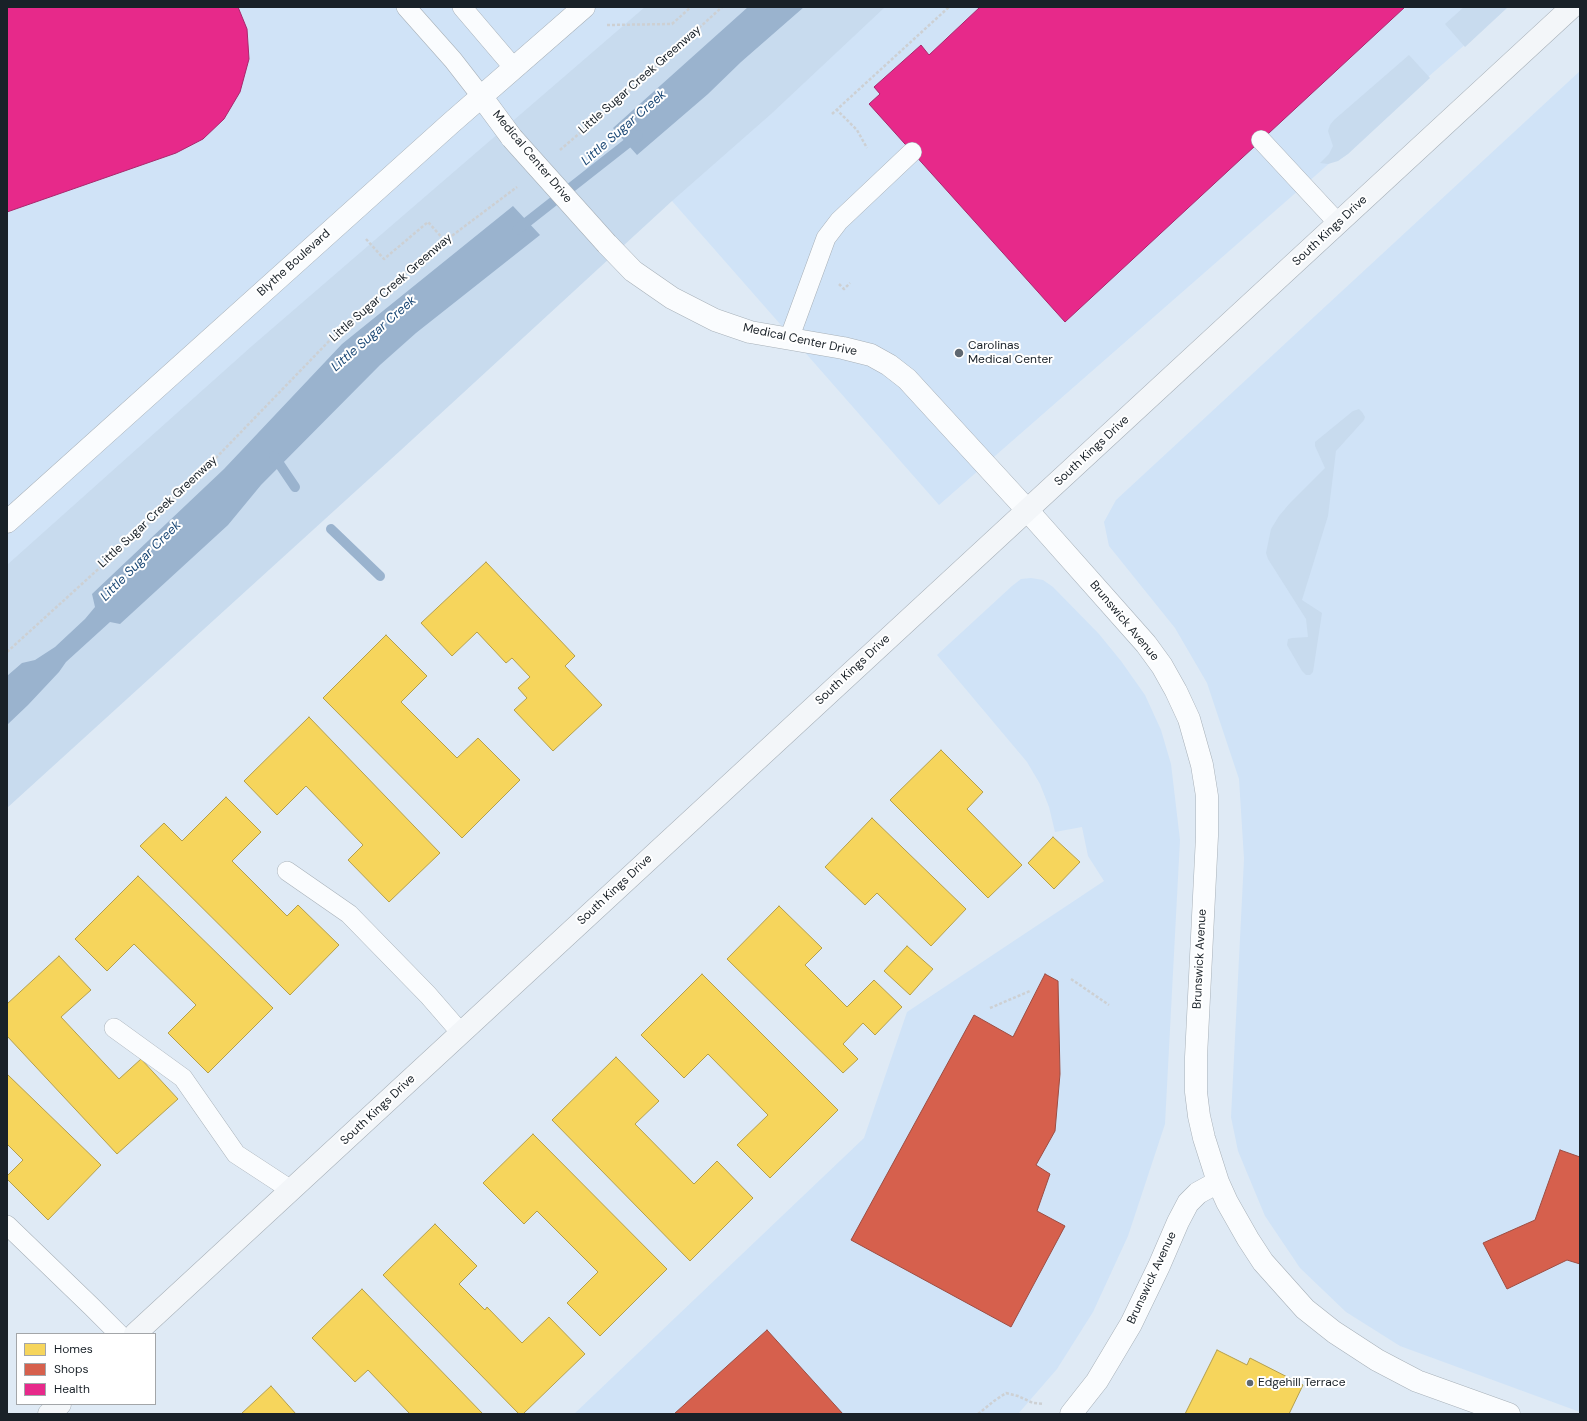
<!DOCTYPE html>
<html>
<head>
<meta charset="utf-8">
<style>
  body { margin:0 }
  #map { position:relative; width:1587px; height:1421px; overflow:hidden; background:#dfeaf5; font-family:"DM Sans",sans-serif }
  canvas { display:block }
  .frame { position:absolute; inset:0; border:8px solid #192128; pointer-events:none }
  .legend { position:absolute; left:16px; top:1333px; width:140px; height:72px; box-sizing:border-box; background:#fff; border:1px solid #a3a6a9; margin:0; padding:5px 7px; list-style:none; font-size:12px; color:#192128 }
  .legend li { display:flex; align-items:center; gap:8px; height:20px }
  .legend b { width:20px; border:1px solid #a3a6a9 }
</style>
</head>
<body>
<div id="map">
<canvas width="1587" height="1421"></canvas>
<div class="frame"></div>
<ul class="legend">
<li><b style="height:11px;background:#f6d55c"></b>Homes</li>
<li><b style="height:11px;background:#d6604d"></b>Shops</li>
<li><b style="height:11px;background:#e7298a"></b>Health</li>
</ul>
</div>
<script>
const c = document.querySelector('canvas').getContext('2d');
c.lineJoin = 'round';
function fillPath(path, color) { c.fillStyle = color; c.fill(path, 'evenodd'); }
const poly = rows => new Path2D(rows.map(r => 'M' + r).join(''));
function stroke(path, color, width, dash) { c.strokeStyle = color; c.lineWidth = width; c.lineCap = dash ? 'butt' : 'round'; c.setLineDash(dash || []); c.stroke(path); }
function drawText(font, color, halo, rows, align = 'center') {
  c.font = font + ' "DM Sans",sans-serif'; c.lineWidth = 4; c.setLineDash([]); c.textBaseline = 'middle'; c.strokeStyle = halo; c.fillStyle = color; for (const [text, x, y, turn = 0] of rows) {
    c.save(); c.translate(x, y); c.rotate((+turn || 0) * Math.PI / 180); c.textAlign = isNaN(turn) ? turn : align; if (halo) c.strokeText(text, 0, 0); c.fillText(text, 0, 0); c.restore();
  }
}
fillPath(poly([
  [7,7,1508,7,939,505,672,201,577,95,7,567],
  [1580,71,1580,1412,1400,1346,1346,1312,1300,1268,1265,1216,1238,1151,1231,1117,1244,859,1239,779,1207,683,1175,628,1109,546,1104,522,1116,500],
  [1031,578,1043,580,1053,587,1099,634,1121,661,1145,695,1161,730,1171,764,1180,840,1165,1124,1128,1236,1093,1312,1057,1369,1018,1414,574,1414,864,1138,907,1012,1104,881,1088,856,1082,827,1055,832,1049,807,1040,784,1027,762,937,655,1012,586,1021,579]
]), '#d0e3f7');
fillPath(poly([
  [645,7,885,7,771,114,672,201,401,450,7,808,7,565,252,346],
  [1464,7,1508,7,1465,47,1445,24],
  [1409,55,1430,78,1348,154,1338,161,1328,164,1320,163,1329,154,1333,146,1328,131,1330,125,1334,120],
  [1359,409,1362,412,1365,417,1364,420,1336,451,1328,516,1302,600,1322,613,1313,672,1310,675,1306,675,1302,671,1287,645,1288,639,1292,638,1308,637,1306,619,1268,559,1266,553,1271,529,1279,516,1290,503,1325,468,1315,446,1315,442,1353,411]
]), '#c8dbee');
fillPath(poly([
  [748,7,804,7,741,62,708,94,637,155,613,128],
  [513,206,540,235,416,333,380,365,261,485,228,525,120,624,110,622,66,662,59,672,28,705,7,725,7,676,22,663,35,660,55,647,85,619,95,607,92,594,224,469,342,344]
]), '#9ab3ce');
const homes = poly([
  [486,562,575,656,565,666,602,705,553,751,514,710,527,698,518,688,530,677,512,658,506,663,477,632,452,656,421,623,486,562],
  [386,635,427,676,401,702,457,758,478,738,520,780,462,838,323,698,386,635],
  [309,717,440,853,389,902,348,860,363,845,306,786,277,815,244,781,309,717],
  [941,750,983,792,967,809,1022,865,988,898,890,800,941,750],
  [226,797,261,832,232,861,287,916,298,905,339,945,290,995,140,846,164,823,182,841,226,797],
  [872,818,966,909,931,946,877,893,865,905,825,867,872,818],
  [1053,837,1080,862,1054,889,1028,863,1053,837],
  [138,876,273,1008,208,1073,168,1033,196,1005,134,944,107,971,75,939,138,876],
  [779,906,822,948,805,965,847,1007,874,980,902,1007,875,1035,863,1023,843,1044,858,1059,843,1073,727,959,779,906],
  [907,946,933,969,910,995,884,971,907,946],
  [59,956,91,990,61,1017,119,1079,141,1059,178,1099,117,1154,7,1036,7,1004,59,956],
  [702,974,838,1110,770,1178,737,1145,768,1115,708,1054,684,1078,641,1035,702,974],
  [616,1057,659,1101,635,1124,694,1184,717,1161,753,1198,690,1261,552,1120,616,1057],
  [7,1074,101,1165,48,1220,7,1179,7,1176,23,1160,7,1144,7,1074],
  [533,1134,667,1269,600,1336,567,1303,598,1272,537,1211,524,1224,483,1183,533,1134],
  [435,1224,477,1266,459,1284,485,1310,487,1307,522,1343,549,1317,585,1354,523,1414,519,1414,383,1275,435,1224],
  [362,1289,483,1414,410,1414,368,1370,355,1382,312,1338,362,1289],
  [1217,1350,1247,1365,1250,1358,1303,1385,1289,1414,1185,1414,1217,1350],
  [271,1386,296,1414,241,1414,271,1386]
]);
fillPath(homes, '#f6d55c');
stroke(homes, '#b49f4c', 1);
const shops = poly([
  [1045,974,1058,981,1060,1074,1055,1131,1036,1165,1050,1174,1037,1211,1065,1226,1011,1327,851,1240,974,1015,1013,1037,1045,974],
  [1560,1150,1580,1157,1580,1264,1567,1260,1507,1289,1483,1243,1535,1220,1560,1150],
  [767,1330,843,1414,674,1414,767,1330]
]);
fillPath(shops, '#d6604d');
stroke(shops, '#9d4d42', 1);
const health = poly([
  [7,7,238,7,247,29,249,59,240,92,224,119,203,139,176,153,7,212,7,7],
  [980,7,1405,7,1065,322,869,104,880,94,874,87,921,45,929,55,980,7]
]);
fillPath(health, '#e7298a');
stroke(health, '#a9276d', 1);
stroke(poly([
  [517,230,638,135],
  [274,456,295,487],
  [331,529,380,576]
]), '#9ab3ce', 10);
const lane = poly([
  [406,7,453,60,481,96],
  [462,7,514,68],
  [1261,140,1338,223],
  [789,339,826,238,839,221,912,152],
  [287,871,349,914,428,995,461,1033],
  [114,1028,183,1078,236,1154,291,1190],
  [7,1225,92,1307,119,1334]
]);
const street = poly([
  [481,96,512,138],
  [607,244,633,271,672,298,715,320,750,332,843,348,871,355,889,365,907,379,1028,511,1146,644,1162,666,1176,691,1189,719,1202,765,1207,796,1207,836,1196,1057,1196,1092,1199,1116,1204,1138,1218,1182,1227,1202,1248,1239,1263,1262,1305,1309,1334,1332,1377,1360,1417,1381,1509,1414],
  [7,522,451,123,584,7],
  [1071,1414,1097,1381,1131,1324,1159,1266,1178,1222,1188,1203,1198,1193,1218,1182]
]);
const secondary = poly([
  [135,1334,1572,7],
  [49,1414,60,1404]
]);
stroke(lane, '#a7b0b8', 20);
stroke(street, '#a7b0b8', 23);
stroke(secondary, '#a7b0b8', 23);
stroke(poly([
  [607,25,672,24,691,7],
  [836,109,857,130,867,148],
  [832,114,949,7],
  [560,150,644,78,722,7],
  [366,239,384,259,428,222,445,241],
  [839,284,844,289,850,283],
  [7,652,149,523,212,462,332,338,377,296,445,241,517,187],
  [1071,979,1109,1005],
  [990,1008,1030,991],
  [978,1414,994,1401,1006,1393,1018,1396,1033,1403,1044,1404]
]), '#cdd0d3', 2.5, [3, 2]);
stroke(lane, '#fafcfe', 19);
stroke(street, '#fafcfe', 22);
stroke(secondary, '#f3f6f9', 22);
const streetBridge = poly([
  [512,138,607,244]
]);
stroke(streetBridge, '#a7b0b8', 23, []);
stroke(streetBridge, '#fafcfe', 22);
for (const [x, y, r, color] of [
  [959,353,5,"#5e6770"],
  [1250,1383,4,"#5e6770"]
]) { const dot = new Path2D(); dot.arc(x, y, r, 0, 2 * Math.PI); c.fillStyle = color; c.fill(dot); stroke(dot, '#fff', 1.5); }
drawText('12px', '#192128', '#fff', [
  ["Little Sugar Creek Greenway",640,80,-41],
  ["Medical Center Drive",532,157,50],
  ["South Kings Drive",1330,231,-43],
  ["Blythe Boulevard",294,263,-42],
  ["Little Sugar Creek Greenway",391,288,-41],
  ["Medical Center Drive",800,340,12],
  ["South Kings Drive",1092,451,-43],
  ["Little Sugar Creek Greenway",158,512,-43],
  ["Brunswick Avenue",1124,621,50],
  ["South Kings Drive",853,670,-43],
  ["South Kings Drive",615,890,-43],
  ["Brunswick Avenue",1200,959,-87],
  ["South Kings Drive",378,1110,-43],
  ["Brunswick Avenue",1152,1278,-65]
]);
drawText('12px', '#192128', '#fff', [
  ["Carolinas",968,346],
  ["Medical Center",968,360],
  ["Edgehill Terrace",1258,1383]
], 'left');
drawText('italic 13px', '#1b4875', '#fff', [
  ["Little Sugar Creek",624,128,-41],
  ["Little Sugar Creek",374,334,-41],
  ["Little Sugar Creek",141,561,-45]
]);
</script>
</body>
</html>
